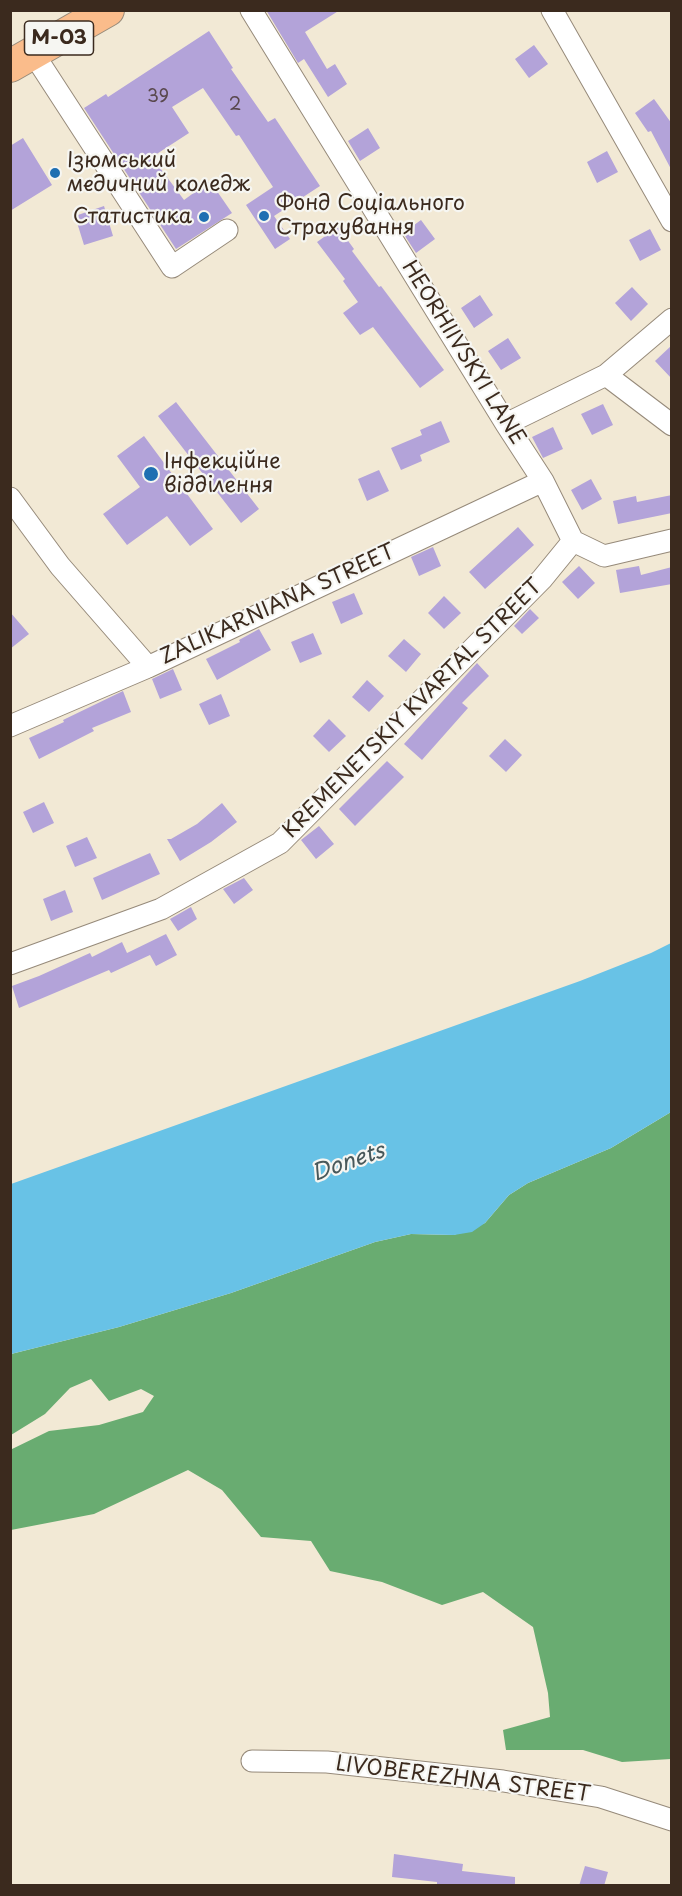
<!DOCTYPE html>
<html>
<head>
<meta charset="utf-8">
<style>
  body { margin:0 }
  #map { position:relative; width:682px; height:1896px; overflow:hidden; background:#f2e9d5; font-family:"Playpen Sans",sans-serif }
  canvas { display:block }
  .frame { position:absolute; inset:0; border:12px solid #3b2a1e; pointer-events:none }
</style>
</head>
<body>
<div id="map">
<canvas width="682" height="1896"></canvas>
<div class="frame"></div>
</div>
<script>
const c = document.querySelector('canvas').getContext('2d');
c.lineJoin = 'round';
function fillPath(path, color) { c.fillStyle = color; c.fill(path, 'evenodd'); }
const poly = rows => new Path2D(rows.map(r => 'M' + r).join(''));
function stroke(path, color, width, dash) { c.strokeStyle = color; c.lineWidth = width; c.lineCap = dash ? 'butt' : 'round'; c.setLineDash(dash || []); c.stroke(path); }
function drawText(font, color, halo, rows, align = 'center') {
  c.font = font + ' "Playpen Sans",sans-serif'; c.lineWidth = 4.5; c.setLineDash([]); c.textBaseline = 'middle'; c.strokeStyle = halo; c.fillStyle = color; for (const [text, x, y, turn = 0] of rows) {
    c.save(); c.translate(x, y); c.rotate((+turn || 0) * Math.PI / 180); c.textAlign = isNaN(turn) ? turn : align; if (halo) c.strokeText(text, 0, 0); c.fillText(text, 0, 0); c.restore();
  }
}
fillPath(poly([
  [671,1112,671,1759,622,1762,583,1750,506,1750,503,1730,550,1717,548,1693,533,1627,483,1592,442,1605,382,1582,330,1571,311,1541,261,1537,222,1490,188,1470,94,1514,11,1530,10,1450,49,1431,99,1425,143,1412,154,1396,141,1389,109,1401,91,1379,70,1388,45,1414,11,1435,11,1354,119,1327,231,1293,375,1242,411,1234,454,1235,485,1223,509,1195,528,1183,611,1148]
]), '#69ac71');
fillPath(poly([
  [671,943,671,1112,611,1148,528,1183,509,1195,485,1223,472,1232,454,1235,411,1234,375,1242,231,1293,119,1327,11,1354,11,1184,580,981,651,953]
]), '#68c2e6');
fillPath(poly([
  [266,10,340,10,305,32,327,69,335,64,347,84,328,97,304,59,298,63],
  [209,31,233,68,231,69,268,122,275,118,320,186,274,216,290,239,275,249,246,205,273,187,239,135,236,136,203,88,172,107,189,133,152,157,184,200,210,181,232,213,176,249,84,108,106,94,108,97],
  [534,45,548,64,529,78,515,59],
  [654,99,672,124,672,171,651,131,648,132,635,113],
  [368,128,380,148,360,161,348,141],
  [23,138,52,185,10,211,10,146],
  [607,151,618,172,597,183,587,162],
  [104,206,113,236,84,245,75,216],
  [421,220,435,239,416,253,403,233],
  [338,227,354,249,352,251,379,287,381,286,444,370,420,388,373,327,360,335,343,313,358,302,343,281,345,279,317,242],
  [650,229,661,250,640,261,629,240],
  [632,287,648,304,631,321,615,303],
  [480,295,493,315,474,328,461,308],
  [508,338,521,358,501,370,488,351],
  [672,345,672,379,655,361],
  [176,402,259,509,241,523,158,416],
  [603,404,613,425,592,435,581,414],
  [441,421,450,442,420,455,422,461,401,470,391,448,422,435,420,430],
  [553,427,563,449,543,458,532,437],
  [144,436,213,529,190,546,167,516,127,545,103,514,140,487,117,456],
  [379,470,389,491,367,501,358,479],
  [591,479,602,499,582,510,571,490],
  [672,495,672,513,618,524,613,501,636,496,637,502],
  [518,527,534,545,485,589,469,572],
  [433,547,441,566,419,576,411,557],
  [579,566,595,583,578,599,562,582],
  [639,566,641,575,672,567,672,584,620,593,616,570],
  [354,593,363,614,341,624,332,602],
  [444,596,461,613,444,629,428,613],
  [530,609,539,618,522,634,514,626],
  [10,612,29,634,10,649],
  [259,629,271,650,217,680,206,659,240,642,239,640],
  [313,633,322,654,300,663,291,642],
  [404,639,421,654,406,672,388,656],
  [477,663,489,676,462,703,468,708,422,760,404,744],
  [173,669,182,690,160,699,152,679],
  [367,680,384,696,369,712,352,697],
  [123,691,131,712,92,728,94,731,39,759,29,738,64,722,63,720],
  [221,694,230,716,209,725,199,704],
  [329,719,346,736,329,752,313,736],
  [505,739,522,755,506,772,489,756],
  [387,761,404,777,355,826,339,809],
  [44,802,54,823,33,833,23,812],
  [222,803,237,822,211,842,180,861,167,839,171,839,197,824],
  [319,826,334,844,316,859,301,840],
  [87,837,97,858,75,867,66,846],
  [150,853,160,874,102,900,93,878],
  [244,878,253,890,234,904,223,889],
  [65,890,73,912,51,921,43,899],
  [191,907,197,919,178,931,170,919],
  [166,934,177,955,156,966,150,955,111,973,109,970,19,1008,12,986,39,976,90,953,92,957,122,942,127,953],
  [394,1854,463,1864,462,1871,515,1877,515,1886,447,1886,437,1884,437,1882,392,1877],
  [585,1866,608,1872,604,1886,579,1886]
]), '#b3a3d9');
const minor = poly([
  [251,10,506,424,543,481,573,541,604,556,672,540],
  [552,10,672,221],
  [33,53,172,267,227,230],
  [606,375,672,425],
  [506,424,606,375,672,319],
  [10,498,60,566,148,667],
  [10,726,148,667,543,481],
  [10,964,161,909,280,843,542,579,573,541],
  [252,1761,327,1762,503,1781,601,1797,672,1820]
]);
const highway = poly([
  [10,66,108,10]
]);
stroke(minor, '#968a7a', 23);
stroke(highway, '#968a7a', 34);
stroke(minor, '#fff', 21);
stroke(highway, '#fabc8b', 32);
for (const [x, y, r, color] of [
  [55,173,6,"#1f6fb2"],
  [264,216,6,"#1f6fb2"],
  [204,217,6,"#1f6fb2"],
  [151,474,8,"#1f6fb2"]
]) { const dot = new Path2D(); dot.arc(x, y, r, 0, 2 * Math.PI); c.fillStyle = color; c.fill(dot); stroke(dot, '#f6f6f2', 2); }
drawText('18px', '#59484d', null, [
  ["39",158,97],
  ["2",235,105]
]);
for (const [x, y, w] of [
  [59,38,69]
]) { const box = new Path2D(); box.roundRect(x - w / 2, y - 17, w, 34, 4.5); c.fillStyle = '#f6f6f2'; c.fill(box); stroke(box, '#3b2a1e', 1.5); }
drawText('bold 20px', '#3b2a1e', null, [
  ["М-03",59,38]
]);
drawText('21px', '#3b2a1e', '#f6f6f2', [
  ["Ізюмський",67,161],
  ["медичний коледж",67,185],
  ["Фонд Соцiального",276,204],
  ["Страхування",276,228],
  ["Статистика",192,217,"right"],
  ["Інфекційне",164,462],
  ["відділення",164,486]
], 'left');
drawText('21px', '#3b2a1e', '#f6f6f2', [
  ["HEORHIIVSKYI LANE",463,353,58],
  ["ZALIKARNIANA STREET",278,605,-25],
  ["KREMENETSKIY KVARTAL STREET",413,709,-45],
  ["LIVOBEREZHNA STREET",463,1780,7]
]);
drawText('italic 22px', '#48585a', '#f6f6f2', [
  ["Donets",348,1163,-19]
]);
</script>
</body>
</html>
